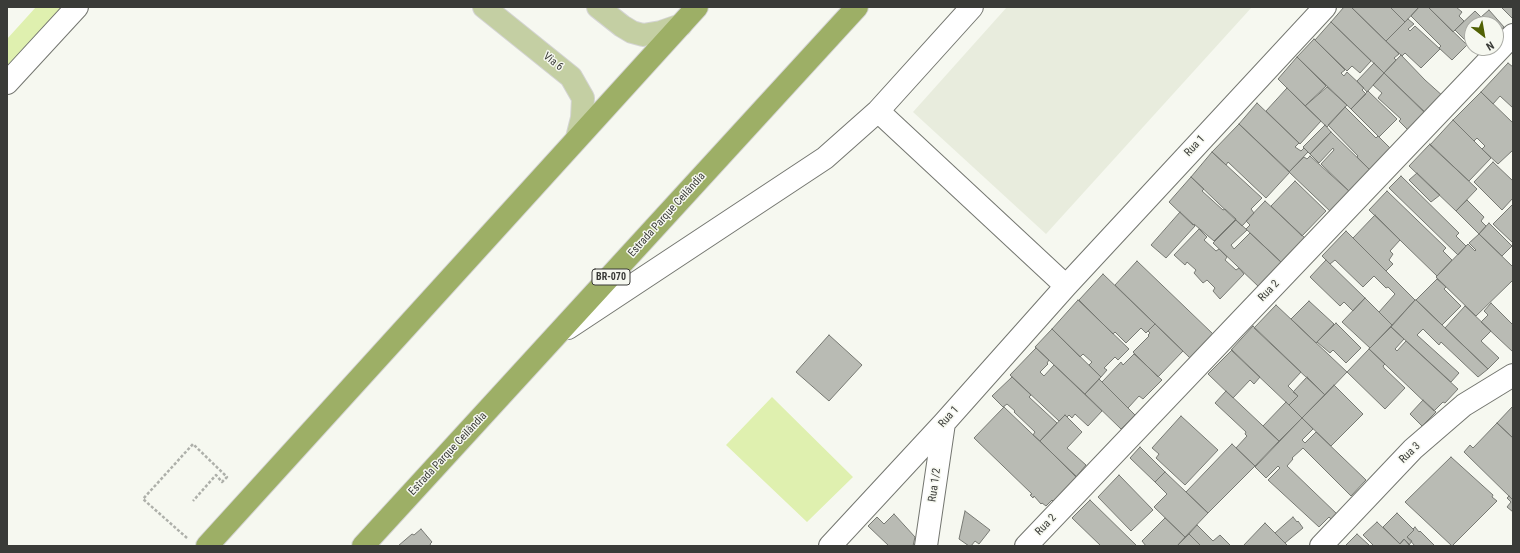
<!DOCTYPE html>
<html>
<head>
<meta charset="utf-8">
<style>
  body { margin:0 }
  #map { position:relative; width:1520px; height:553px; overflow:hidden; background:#f6f8f0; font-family:"Roboto Condensed",sans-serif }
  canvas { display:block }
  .frame { position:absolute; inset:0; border:8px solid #3a3b38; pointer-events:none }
  .north { position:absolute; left:1464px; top:16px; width:40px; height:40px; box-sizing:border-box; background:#f6f8f0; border:1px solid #abaca6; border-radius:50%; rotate:149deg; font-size:11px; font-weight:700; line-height:16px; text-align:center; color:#3a3b38 }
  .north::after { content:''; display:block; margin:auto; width:14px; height:18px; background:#516104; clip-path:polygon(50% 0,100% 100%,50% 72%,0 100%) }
</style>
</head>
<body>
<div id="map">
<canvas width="1520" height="553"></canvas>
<div class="frame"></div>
<div class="north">N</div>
</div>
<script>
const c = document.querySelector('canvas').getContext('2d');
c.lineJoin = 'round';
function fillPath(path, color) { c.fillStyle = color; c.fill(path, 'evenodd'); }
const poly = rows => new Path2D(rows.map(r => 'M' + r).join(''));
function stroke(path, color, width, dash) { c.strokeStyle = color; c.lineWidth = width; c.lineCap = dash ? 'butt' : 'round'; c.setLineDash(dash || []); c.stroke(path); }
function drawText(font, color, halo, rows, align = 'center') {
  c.font = font + ' "Roboto Condensed",sans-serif'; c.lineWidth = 3; c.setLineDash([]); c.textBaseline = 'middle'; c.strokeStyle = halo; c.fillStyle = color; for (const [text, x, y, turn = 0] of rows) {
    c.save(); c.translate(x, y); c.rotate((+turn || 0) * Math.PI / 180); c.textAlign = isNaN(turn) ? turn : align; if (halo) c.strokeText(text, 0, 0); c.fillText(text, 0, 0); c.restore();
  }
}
fillPath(poly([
  [1007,7,1252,7,1046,234,913,112]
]), '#e8ecdd');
fillPath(poly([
  [36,7,65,7,7,70,7,39],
  [772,397,853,477,807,522,726,445]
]), '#dff0af');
const building = poly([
  [1344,7,1351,7,1399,54,1394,58,1396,60,1384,73,1331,22,1344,7],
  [1351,7,1390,7,1405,22,1386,41,1351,7],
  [1390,7,1419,7,1405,22,1390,7],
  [1419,7,1428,7,1467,45,1452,60,1439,48,1441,46,1411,16,1419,7],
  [1428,7,1456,7,1462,12,1459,16,1464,21,1453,32,1428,7],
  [1503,7,1513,7,1513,19,1502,8,1503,7],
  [1489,10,1504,27,1496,34,1496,24,1472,24,1472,47,1455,30,1475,11,1481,17,1489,10],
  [1408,19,1414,24,1408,29,1410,31,1415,26,1440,49,1421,68,1405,53,1402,56,1386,41,1408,19],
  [1331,22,1371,61,1360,73,1352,66,1347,71,1315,40,1331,22],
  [1314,39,1345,70,1341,73,1344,76,1347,72,1364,88,1362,90,1366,94,1351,109,1297,57,1314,39],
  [1401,55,1425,80,1444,97,1427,114,1384,73,1401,55],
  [1297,57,1326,86,1305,106,1278,79,1297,57],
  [1374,63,1384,73,1367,92,1357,81,1374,63],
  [1508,63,1513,67,1513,108,1500,96,1493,104,1481,92,1508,63],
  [1384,73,1426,114,1409,131,1399,121,1401,119,1378,98,1382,93,1373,85,1384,73],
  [1327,87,1347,105,1327,127,1305,106,1327,87],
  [1287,88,1321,121,1300,144,1266,111,1287,88],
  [1368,91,1397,119,1379,137,1351,109,1368,91],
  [1481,92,1513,123,1513,150,1498,164,1482,149,1485,146,1477,138,1474,141,1453,120,1481,92],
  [1257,103,1299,143,1295,147,1301,151,1304,148,1308,152,1289,172,1239,124,1257,103],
  [1345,107,1376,138,1378,136,1392,150,1371,171,1357,157,1358,156,1328,125,1345,107],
  [1453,120,1491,158,1469,181,1430,145,1453,120],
  [1239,124,1290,172,1266,198,1228,162,1226,165,1212,152,1239,124],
  [1325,125,1331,132,1310,154,1303,147,1325,125],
  [1331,132,1370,170,1350,192,1321,164,1334,150,1333,148,1319,163,1310,154,1331,132],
  [1430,144,1477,189,1456,211,1409,166,1430,144],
  [1212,152,1262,198,1251,209,1254,213,1242,226,1191,177,1212,152],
  [1310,156,1350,192,1332,213,1289,172,1304,157,1307,159,1310,156],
  [1493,162,1513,181,1513,198,1502,210,1474,182,1493,162],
  [1417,173,1440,195,1431,202,1409,180,1417,173],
  [1401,176,1459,233,1456,236,1466,246,1458,255,1389,188,1401,176],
  [1191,177,1204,189,1202,191,1223,210,1225,209,1236,219,1214,241,1194,224,1193,225,1169,202,1191,177],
  [1295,181,1326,211,1302,236,1271,206,1295,181],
  [1387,191,1446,248,1443,251,1452,260,1437,276,1369,210,1387,191],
  [1467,200,1484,217,1481,221,1486,226,1479,234,1456,211,1467,200],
  [1265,201,1305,238,1282,263,1246,229,1250,225,1246,221,1265,201],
  [1513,204,1513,243,1493,224,1513,204],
  [1180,212,1195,226,1166,258,1151,245,1180,212],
  [1375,215,1400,240,1390,251,1393,254,1389,260,1393,264,1386,271,1353,238,1375,215],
  [1236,220,1247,230,1231,245,1234,249,1250,233,1282,263,1259,287,1213,243,1236,220],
  [1489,223,1512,246,1502,256,1479,234,1489,223],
  [1199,229,1207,237,1204,240,1216,251,1219,249,1227,257,1225,260,1236,270,1239,268,1244,274,1220,299,1213,291,1215,288,1207,280,1203,283,1194,273,1196,270,1187,262,1185,265,1174,255,1199,229],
  [1346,231,1415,300,1392,325,1379,312,1395,294,1388,287,1386,288,1374,276,1363,287,1335,260,1330,264,1322,256,1346,231],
  [1479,234,1513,267,1513,280,1476,316,1436,277,1468,244,1475,251,1476,250,1469,243,1479,234],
  [1326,260,1365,298,1353,311,1344,302,1340,306,1310,277,1326,260],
  [1137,261,1213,334,1190,358,1115,285,1137,261],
  [1103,274,1155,324,1146,333,1141,328,1126,343,1115,332,1113,334,1079,300,1103,274],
  [1437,279,1446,287,1444,289,1461,306,1442,325,1416,300,1437,279],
  [1365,298,1392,325,1370,348,1342,322,1365,298],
  [1078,300,1129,349,1118,360,1115,357,1104,368,1107,370,1101,377,1089,365,1092,362,1083,354,1080,357,1052,329,1078,300],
  [1415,300,1416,300,1488,369,1478,377,1441,342,1439,345,1423,329,1417,335,1459,373,1451,382,1391,327,1415,300],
  [1309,301,1334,324,1316,343,1291,319,1309,301],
  [1491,303,1513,325,1513,352,1481,322,1488,315,1484,311,1491,303],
  [1276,305,1347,372,1325,395,1254,328,1276,305],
  [1465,306,1491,331,1481,341,1499,358,1488,369,1445,328,1465,306],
  [1336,323,1361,348,1346,363,1333,350,1330,353,1317,342,1336,323],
  [1155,324,1183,351,1158,377,1133,352,1149,336,1148,335,1150,333,1148,331,1155,324],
  [1253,326,1301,372,1288,386,1298,396,1289,405,1231,350,1253,326],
  [1391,327,1404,339,1395,349,1397,351,1406,341,1458,389,1445,403,1443,402,1434,411,1369,349,1391,327],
  [1052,329,1101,377,1085,394,1035,347,1052,329],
  [829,335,862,365,829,401,796,372,829,335],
  [1036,348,1049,360,1047,363,1048,364,1040,372,1044,376,1054,365,1102,411,1088,426,1075,414,1072,418,1069,415,1067,417,1065,415,1059,421,1010,375,1036,348],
  [1369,349,1385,364,1383,366,1384,368,1405,388,1385,409,1347,372,1369,349],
  [1232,350,1260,377,1254,384,1250,380,1233,398,1208,374,1232,350],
  [1134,354,1162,380,1143,399,1139,396,1128,408,1102,382,1121,362,1123,365,1134,354],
  [1012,377,1031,395,1029,397,1057,423,1040,441,1033,435,1035,432,1014,412,1015,411,1007,404,1003,407,992,396,1012,377],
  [1307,377,1325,395,1302,418,1289,405,1298,396,1293,392,1307,377],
  [1099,379,1135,415,1121,429,1085,394,1099,379],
  [1334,385,1363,414,1331,446,1302,418,1334,385],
  [1226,391,1279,441,1255,466,1236,448,1247,436,1245,434,1246,432,1215,403,1226,391],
  [1423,400,1436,412,1422,426,1410,414,1423,400],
  [1286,402,1302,418,1279,441,1263,426,1286,402],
  [1513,406,1513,438,1497,423,1513,406],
  [1004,407,1077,477,1053,501,1052,500,1046,506,1042,503,1041,504,1034,496,1033,498,1030,495,1032,494,974,438,1004,407],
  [1065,415,1082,432,1067,448,1086,465,1076,477,1040,441,1065,415],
  [1181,416,1218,450,1185,485,1156,458,1159,454,1152,448,1181,416],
  [1302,418,1313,429,1302,440,1305,443,1316,432,1366,480,1351,496,1303,448,1292,458,1293,459,1287,466,1338,515,1333,521,1329,517,1319,527,1268,480,1280,468,1278,466,1266,478,1255,467,1302,418],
  [1497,423,1513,438,1513,500,1464,452,1470,445,1473,448,1497,423],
  [1232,444,1255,466,1208,513,1186,492,1232,444],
  [1140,447,1165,472,1155,482,1130,458,1140,447],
  [1451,457,1493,495,1492,497,1497,501,1452,546,1405,502,1451,457],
  [1165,472,1208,513,1185,537,1154,507,1167,494,1155,482,1165,472],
  [1119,475,1153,510,1131,531,1098,497,1119,475],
  [1509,496,1513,500,1513,512,1507,507,1511,502,1507,498,1509,496],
  [1090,500,1137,546,1101,546,1072,518,1090,500],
  [965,511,990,530,979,544,975,541,971,546,969,546,959,539,965,511],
  [1397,513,1414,530,1407,537,1412,541,1409,545,1404,539,1400,544,1383,527,1397,513],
  [894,514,915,537,913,546,889,546,868,526,877,517,884,524,894,514],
  [1293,517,1297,522,1298,521,1303,528,1285,543,1275,533,1293,517],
  [1165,518,1185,537,1177,546,1146,546,1142,541,1165,518],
  [1377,522,1400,544,1404,539,1411,546,1374,546,1363,535,1377,522],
  [1265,523,1288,546,1243,546,1265,523],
  [1197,525,1213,541,1220,535,1231,546,1201,546,1189,534,1197,525],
  [1415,527,1419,532,1420,531,1435,546,1415,546,1407,537,1414,530,1413,529,1415,527],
  [421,529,432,542,430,544,431,546,398,546,412,534,414,535,421,529],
  [1189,534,1201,546,1177,546,1189,534],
  [1357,534,1369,545,1368,546,1345,546,1357,534]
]);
fillPath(building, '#b9bbb4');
stroke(building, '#777973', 1);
const minor = poly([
  [7,83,77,7],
  [878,111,1066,286],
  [568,328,825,158,878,111,972,7],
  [830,546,944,423,1066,286,1325,7],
  [926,546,944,423],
  [1026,546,1513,35],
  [1321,546,1413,449,1464,405,1513,375]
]);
const major = poly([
  [484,7,571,77,583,98,582,118,577,138],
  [598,7,622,26,632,32,643,35,661,32,681,25]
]);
const highway = poly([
  [207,546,697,7],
  [363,546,857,7]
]);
stroke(minor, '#747670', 24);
stroke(major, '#d4d4d3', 24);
stroke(highway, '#d4d4d3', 24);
stroke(poly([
  [187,538,143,499,193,444,227,477,222,482,216,475,193,501]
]), '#aeb0aa', 2.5, [3, 2]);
stroke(minor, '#fff', 22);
stroke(major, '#c4cfa3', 22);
stroke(highway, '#9daf66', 22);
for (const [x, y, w] of [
  [611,277,38]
]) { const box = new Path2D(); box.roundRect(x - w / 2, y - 8, w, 16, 3); c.fillStyle = '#f6f8f0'; c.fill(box); stroke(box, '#3a3b38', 1); }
drawText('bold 10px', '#3a3b38', null, [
  ["BR-070",611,277]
]);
drawText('11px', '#3a3b38', '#f6f8f0', [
  ["Via 6",553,62,39],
  ["Rua 1",1195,146,-47],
  ["Estrada Parque Ceilândia",667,215,-48],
  ["Rua 2",1269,291,-46],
  ["Rua 1",949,417,-48],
  ["Rua 3",1410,453,-44],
  ["Estrada Parque Ceilândia",448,454,-47],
  ["Rua 1/2",935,485,-82],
  ["Rua 2",1046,525,-46]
]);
</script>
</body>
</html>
